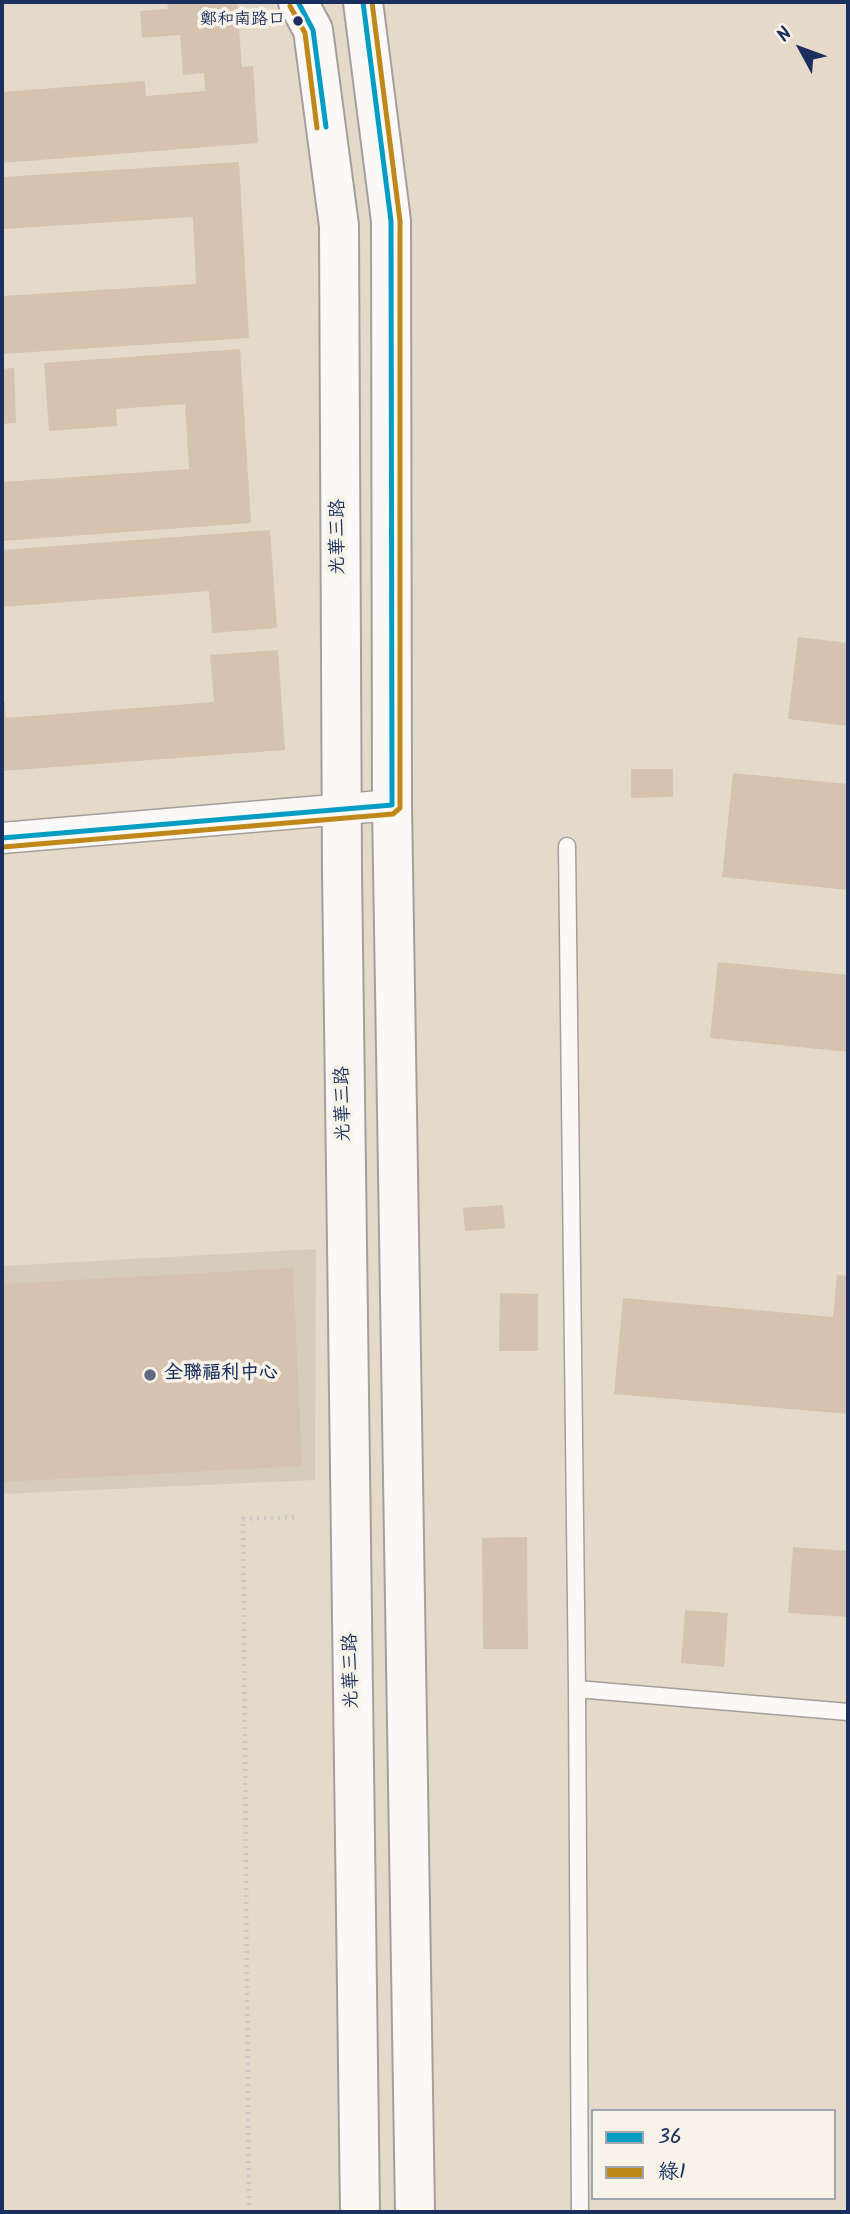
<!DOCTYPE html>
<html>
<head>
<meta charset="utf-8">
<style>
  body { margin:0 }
  #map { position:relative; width:850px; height:2214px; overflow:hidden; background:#e5d9c9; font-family:Kalam,"LXGW WenKai TC",sans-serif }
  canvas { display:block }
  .frame { position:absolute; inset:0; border:4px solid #1b2f5e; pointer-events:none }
  .legend { position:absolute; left:591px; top:2109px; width:245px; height:91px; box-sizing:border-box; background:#f7f3e8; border:2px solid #9fa5b1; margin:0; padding:9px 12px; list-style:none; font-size:21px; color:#1b2f5e }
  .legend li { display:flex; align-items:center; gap:14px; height:35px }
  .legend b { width:35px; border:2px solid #9fa5b1 }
  .north { position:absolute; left:766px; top:14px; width:70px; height:70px; -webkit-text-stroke:5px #f7f3e8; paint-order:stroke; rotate:311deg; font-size:19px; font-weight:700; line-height:28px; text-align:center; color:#1b2f5e }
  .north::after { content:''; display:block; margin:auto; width:24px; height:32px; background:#1b2f5e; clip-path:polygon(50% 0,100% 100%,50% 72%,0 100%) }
</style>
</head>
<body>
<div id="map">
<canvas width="850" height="2214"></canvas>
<div class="frame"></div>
<ul class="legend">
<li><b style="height:9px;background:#039dc3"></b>36</li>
<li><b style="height:9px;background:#c08818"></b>綠1</li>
</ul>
<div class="north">N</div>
</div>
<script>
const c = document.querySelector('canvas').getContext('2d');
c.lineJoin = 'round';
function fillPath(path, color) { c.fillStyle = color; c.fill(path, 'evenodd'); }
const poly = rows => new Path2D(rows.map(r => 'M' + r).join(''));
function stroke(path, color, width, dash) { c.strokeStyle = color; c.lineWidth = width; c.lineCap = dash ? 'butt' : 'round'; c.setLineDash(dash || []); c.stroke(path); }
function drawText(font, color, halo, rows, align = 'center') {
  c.font = font + ' Kalam,"LXGW WenKai TC",sans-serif'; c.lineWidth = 7; c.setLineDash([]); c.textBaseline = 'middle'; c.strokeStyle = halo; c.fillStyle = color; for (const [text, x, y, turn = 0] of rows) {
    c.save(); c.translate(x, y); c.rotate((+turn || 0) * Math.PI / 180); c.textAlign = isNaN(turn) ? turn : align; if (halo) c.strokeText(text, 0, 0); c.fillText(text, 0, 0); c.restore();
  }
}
fillPath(poly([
  [316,1249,315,1480,2,1494,2,1266]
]), '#d7cbb9');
fillPath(poly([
  [167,2,237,2,242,67,253,66,258,143,2,163,2,92,145,81,146,96,205,91,204,73,183,75,180,35,142,38,140,11,168,9],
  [239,162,249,338,2,354,2,296,196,284,193,217,2,229,2,177],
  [240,349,251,523,2,541,2,482,189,469,185,404,116,409,117,426,49,431,44,363],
  [14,368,16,423,2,424,2,369],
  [270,530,277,628,212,633,209,591,2,607,2,550],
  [798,637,848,643,848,726,788,719],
  [278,650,285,750,2,771,2,702,5,702,6,718,214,702,210,655],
  [631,769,673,769,673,797,631,798],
  [733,773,848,784,848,890,722,877],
  [718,962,848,975,848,1052,710,1038],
  [503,1205,505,1228,465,1231,463,1208],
  [293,1268,302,1466,2,1482,2,1284],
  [837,1275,848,1276,848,1414,614,1394,623,1298,833,1317],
  [500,1293,538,1294,538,1351,499,1351],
  [527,1537,528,1649,483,1649,482,1538],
  [793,1547,848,1551,848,1617,788,1613],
  [685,1610,728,1613,724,1667,681,1663]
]), '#d5c3b0');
const service = poly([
  [567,846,577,1689],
  [580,2212,577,1689,848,1712]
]);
const minor = poly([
  [2,838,392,805]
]);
const tertiary = poly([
  [298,2,313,30,339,226,342,872,360,2212],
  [363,2,391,221,392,805,415,2212]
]);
stroke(service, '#a49f9c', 19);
stroke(minor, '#a49f9c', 33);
stroke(tertiary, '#a49f9c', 42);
stroke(poly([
  [249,2212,243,1519,297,1517]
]), '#cac9c9', 4.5, [2, 5]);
stroke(service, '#fbf9f7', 16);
stroke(minor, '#fbf9f7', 30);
stroke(tertiary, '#fbf9f7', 38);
stroke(poly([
  [298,2,313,30,326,127],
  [2,838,392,805,391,221,363,2]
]), '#039dc3', 5);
stroke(poly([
  [290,6,305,33,317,128],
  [3,847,393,814,400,808,400,221,372,2]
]), '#c08818', 5);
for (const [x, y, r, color] of [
  [298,21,6,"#1b2f5e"],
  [150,1375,7,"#626a83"]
]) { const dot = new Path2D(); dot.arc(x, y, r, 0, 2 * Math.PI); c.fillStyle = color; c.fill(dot); stroke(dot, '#f7f3e8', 2.5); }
drawText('17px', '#1b2f5e', '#f7f3e8', [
  ["鄭和南路口",285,21]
], 'right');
drawText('19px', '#1b2f5e', '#f7f3e8', [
  ["光華三路",340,537,-90],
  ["光華三路",345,1104,-91],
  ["光華三路",353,1671,-91]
]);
drawText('bold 19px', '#1b2f5e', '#f7f3e8', [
  ["全聯福利中心",164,1375]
], 'left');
</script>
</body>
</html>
